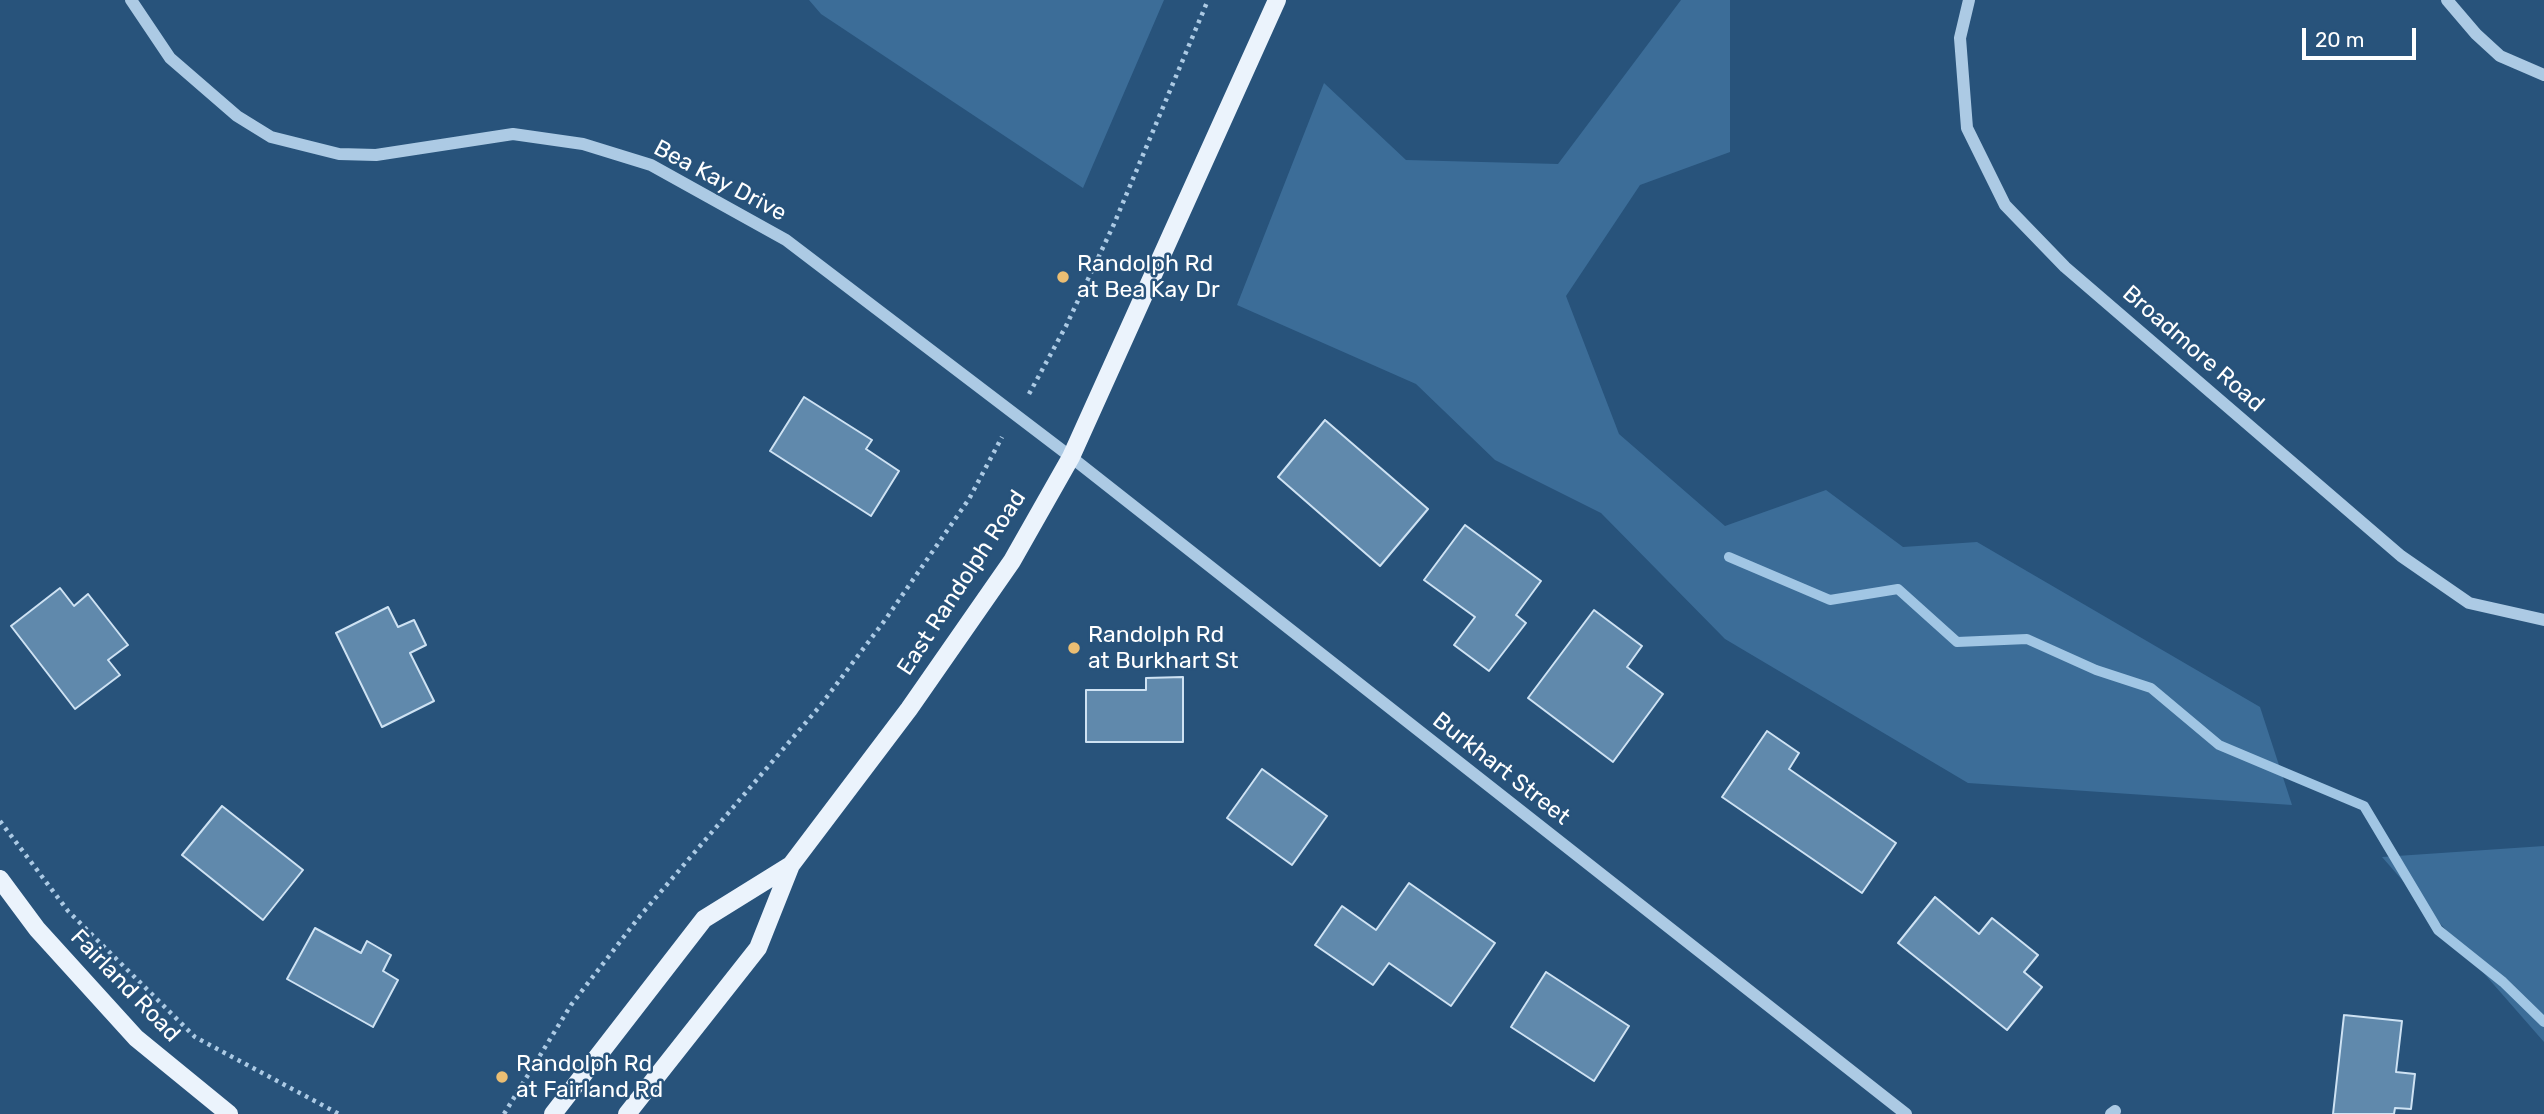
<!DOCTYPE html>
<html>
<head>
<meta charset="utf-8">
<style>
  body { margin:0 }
  #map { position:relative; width:2544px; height:1114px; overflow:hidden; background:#28537b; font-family:Rubik,sans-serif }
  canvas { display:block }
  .scale { position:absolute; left:2302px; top:28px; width:114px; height:32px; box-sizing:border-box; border:4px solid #fff; border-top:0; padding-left:9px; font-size:21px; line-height:24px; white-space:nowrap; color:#fff; -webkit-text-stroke:5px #28537b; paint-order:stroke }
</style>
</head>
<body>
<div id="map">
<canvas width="2544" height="1114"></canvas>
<div class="scale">20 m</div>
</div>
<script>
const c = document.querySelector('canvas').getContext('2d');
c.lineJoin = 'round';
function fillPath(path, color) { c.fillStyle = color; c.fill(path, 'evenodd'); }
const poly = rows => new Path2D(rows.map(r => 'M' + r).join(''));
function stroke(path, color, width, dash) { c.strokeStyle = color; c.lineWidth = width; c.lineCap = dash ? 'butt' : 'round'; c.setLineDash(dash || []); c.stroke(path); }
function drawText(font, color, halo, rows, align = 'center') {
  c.font = font + ' Rubik,sans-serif'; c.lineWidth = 5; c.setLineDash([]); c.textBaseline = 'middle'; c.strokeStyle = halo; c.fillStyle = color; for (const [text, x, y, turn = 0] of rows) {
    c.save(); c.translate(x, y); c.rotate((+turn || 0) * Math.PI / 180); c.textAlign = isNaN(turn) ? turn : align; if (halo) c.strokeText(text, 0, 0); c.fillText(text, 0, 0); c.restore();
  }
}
fillPath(poly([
  [809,0,1164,0,1083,188,821,14],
  [1681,0,1730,0,1730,152,1640,185,1566,296,1619,434,1725,526,1826,490,1903,547,1977,542,2260,707,2292,805,1968,783,1725,639,1601,513,1495,460,1416,384,1237,305,1324,83,1406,160,1558,164],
  [2544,846,2544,1042,2382,857]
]), '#3c6d98');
stroke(poly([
  [1729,557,1830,600,1898,589,1957,642,2027,639,2096,670,2151,688,2219,745,2364,806,2438,930,2503,982,2544,1022]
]), '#a1c6e4', 10);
const building = poly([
  [804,397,872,440,866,449,899,471,871,516,770,451,804,397],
  [1325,420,1428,509,1380,566,1278,477,1325,420],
  [1465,525,1541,581,1516,615,1526,623,1489,671,1454,645,1475,617,1424,580,1465,525],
  [60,588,74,606,88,594,128,645,108,660,120,675,75,709,11,626,60,588],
  [388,607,398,627,414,620,426,645,410,653,434,701,382,727,336,633,388,607],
  [1594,610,1642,646,1627,667,1663,694,1613,762,1528,698,1594,610],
  [1183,677,1183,742,1086,742,1086,690,1146,690,1146,678,1183,677],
  [1767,731,1799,753,1789,769,1896,843,1862,893,1722,797,1767,731],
  [1262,769,1327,816,1292,865,1227,818,1262,769],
  [222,806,303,870,263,920,182,855,222,806],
  [1409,883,1495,943,1451,1006,1389,963,1373,985,1315,945,1342,906,1376,930,1409,883],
  [1935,897,1979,934,1992,918,2038,955,2024,972,2042,987,2007,1030,1898,943,1935,897],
  [315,928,361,953,367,941,391,955,383,971,398,980,373,1027,287,979,315,928],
  [1546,972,1629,1026,1594,1081,1511,1027,1546,972],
  [2344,1015,2402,1021,2396,1072,2415,1074,2411,1109,2395,1108,2394,1114,2333,1114,2344,1015]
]);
fillPath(building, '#6089ac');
stroke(building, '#cee2f3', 2);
stroke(poly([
  [1029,394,1066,326,1114,224,1208,0],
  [0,821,68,911,195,1037,339,1114],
  [504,1114,571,1005,640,916,820,706,885,620,969,499,1002,437]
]), '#accae4', 4.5, [3.5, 5]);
stroke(poly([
  [131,0,170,58,237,116,271,137,339,154,376,155,513,134,583,144,651,165,786,240,1071,457,1906,1114],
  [1969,0,1960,38,1967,128,2005,205,2065,267,2401,556,2469,603,2544,620],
  [2447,0,2476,34,2500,56,2544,75],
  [2111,1114,2115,1111]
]), '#accae4', 12);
stroke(poly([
  [0,879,37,929,136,1038,229,1114],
  [553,1114,704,919,791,865],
  [627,1114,758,948,791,865,909,709,1012,561,1071,457,1277,0]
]), '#ebf3fc', 18);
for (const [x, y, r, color] of [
  [1063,277,7,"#ebbe73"],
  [1074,648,7,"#ebbe73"],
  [502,1077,7,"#ebbe73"]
]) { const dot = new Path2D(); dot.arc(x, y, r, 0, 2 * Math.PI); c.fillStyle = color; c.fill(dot); stroke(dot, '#28537b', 2.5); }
drawText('23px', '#fff', '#28537b', [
  ["Bea Kay Drive",720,181,28],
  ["Broadmore Road",2193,349,41],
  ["East Randolph Road",962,583,-57],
  ["Burkhart Street",1501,769,38],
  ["Fairland Road",125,986,46]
]);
drawText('23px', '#fff', '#28537b', [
  ["Randolph Rd",1077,264],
  ["at Bea Kay Dr",1077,290],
  ["Randolph Rd",1088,635],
  ["at Burkhart St",1088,661],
  ["Randolph Rd",516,1064],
  ["at Fairland Rd",516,1090]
], 'left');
</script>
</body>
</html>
